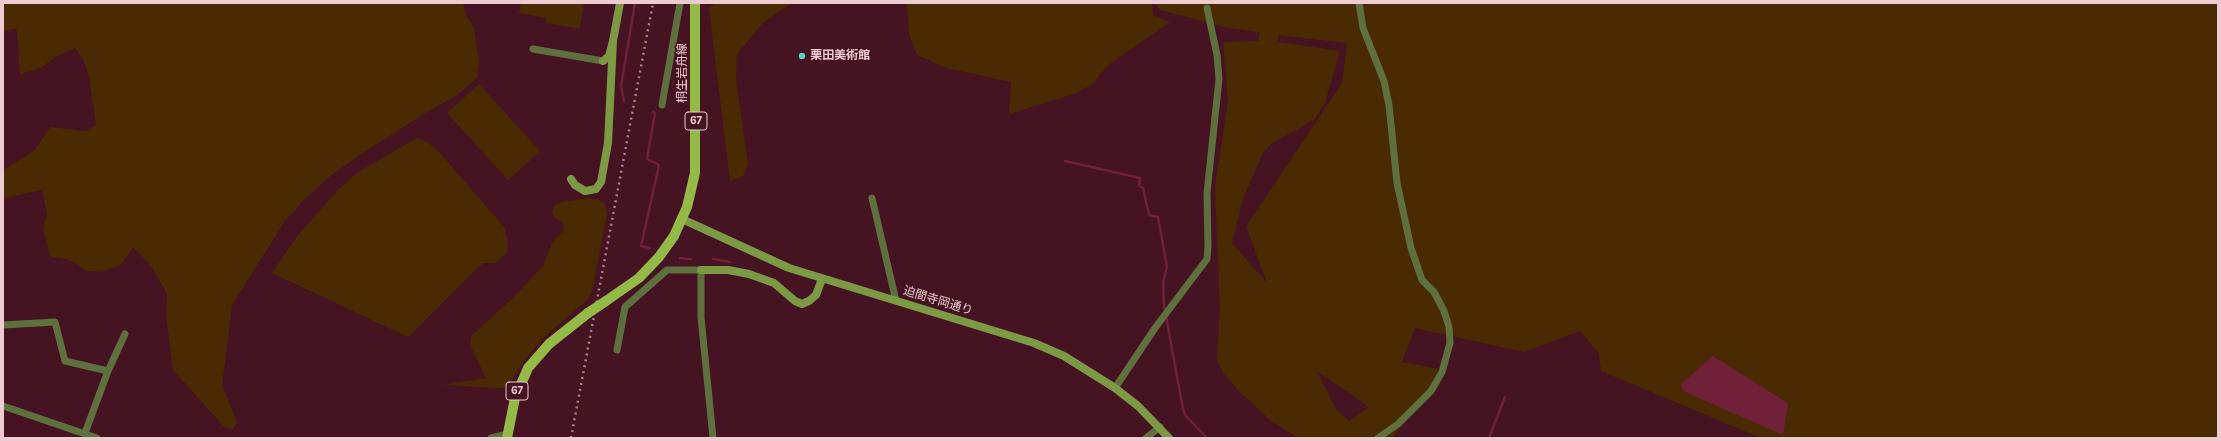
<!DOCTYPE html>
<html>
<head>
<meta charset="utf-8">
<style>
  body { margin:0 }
  #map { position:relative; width:2221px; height:441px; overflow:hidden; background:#451322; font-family:Karla,sans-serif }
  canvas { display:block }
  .frame { position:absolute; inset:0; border:4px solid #edcbd1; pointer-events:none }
</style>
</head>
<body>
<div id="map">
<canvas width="2221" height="441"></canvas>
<div class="frame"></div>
</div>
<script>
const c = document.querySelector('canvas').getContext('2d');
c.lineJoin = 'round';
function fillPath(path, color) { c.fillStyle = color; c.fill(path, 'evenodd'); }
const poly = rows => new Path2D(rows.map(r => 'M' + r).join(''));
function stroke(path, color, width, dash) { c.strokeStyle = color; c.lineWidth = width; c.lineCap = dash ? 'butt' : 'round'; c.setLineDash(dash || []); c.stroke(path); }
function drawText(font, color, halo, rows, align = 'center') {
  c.font = font + ' Karla,"Noto Sans JP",sans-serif'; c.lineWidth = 3; c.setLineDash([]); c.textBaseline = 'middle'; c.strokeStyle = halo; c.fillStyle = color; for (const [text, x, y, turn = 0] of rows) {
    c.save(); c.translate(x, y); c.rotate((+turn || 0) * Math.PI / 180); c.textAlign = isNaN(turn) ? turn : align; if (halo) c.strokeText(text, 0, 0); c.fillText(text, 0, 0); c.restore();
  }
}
fillPath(poly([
  [3,3,463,3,466,15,474,28,479,62,477,78,456,96,427,112,360,155,330,176,305,199,285,221,232,305,222,385,237,422,233,429,225,428,173,370,166,315,167,294,151,266,133,247,121,265,101,272,86,271,70,260,50,256,43,229,47,214,42,190,3,198,3,170,35,150,50,127,85,131,96,125,89,76,83,59,75,48,55,57,41,68,20,74,17,31,16,29,3,31],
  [521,3,584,3,580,29,546,23,546,18,519,13],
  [716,3,792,3,763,23,737,54,736,80,748,164,743,176,730,181,709,8],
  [907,3,1152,3,1153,15,1170,22,1107,66,1094,83,1077,93,1009,114,1011,82,946,68,917,55,909,34],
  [1153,3,2218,3,2218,438,1761,438,1601,371,1599,353,1580,331,1524,352,1415,328,1402,362,1439,369,1422,400,1392,438,1299,438,1271,421,1239,391,1223,373,1217,359,1220,307,1215,186,1228,101,1223,42,1258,41,1260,32,1228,28,1161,10],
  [1278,35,1347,43,1342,83,1246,226,1267,283,1232,243,1243,199,1263,153,1271,144,1314,120,1325,103,1340,51,1278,42],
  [1317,372,1318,372,1369,407,1349,421,1336,409],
  [479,84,540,151,508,180,447,113],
  [417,138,429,143,439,152,505,228,508,245,507,253,496,263,483,263,408,337,272,273,298,235,338,190,358,172],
  [587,198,600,200,605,204,607,214,592,292,586,301,545,336,526,358,509,384,503,388,443,385,486,378,470,345,471,336,514,297,543,266,552,243,564,230,563,223,554,217,552,212,554,206,561,202]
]), '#4a2a02');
fillPath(poly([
  [1713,356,1786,402,1788,405,1783,435,1683,391,1681,384]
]), '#702039');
stroke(poly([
  [624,101,621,86,635,3],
  [1065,161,1140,178,1139,186,1143,188,1149,215,1158,217,1167,267,1163,282,1164,305,1183,409,1185,415,1207,438],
  [650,248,641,246,659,165,647,159,655,113,653,112],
  [680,258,691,259],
  [713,259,730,262],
  [1489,438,1505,397]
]), '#702039', 2.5);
stroke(poly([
  [1359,3,1363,28,1384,81,1389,105,1397,183,1411,248,1422,280,1434,292,1444,311,1449,327,1450,343,1442,372,1431,391,1398,424,1378,438],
  [533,49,603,61],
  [662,105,680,3],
  [872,198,896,301],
  [3,325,55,322,65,361,108,371],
  [617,350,625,307,667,270,701,270,701,317,713,438],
  [1115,388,1155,328,1207,259,1208,246,1207,193,1219,79,1217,55,1207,8],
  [3,406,97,438],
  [85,433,108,371,125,334],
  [491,438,508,434],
  [1146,438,1160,427]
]), '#5e703d', 7);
stroke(poly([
  [603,61,609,56,613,41,620,3],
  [571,179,575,185,585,191,596,189,601,182,608,143,613,41],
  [682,219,789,268,1034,343,1064,356,1115,388,1138,406,1169,438],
  [701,270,728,270,749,274,774,283,795,301,802,304,809,301,816,295,822,279]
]), '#7c9944', 8);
stroke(poly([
  [606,301,639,278,659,257,674,236,687,207,695,173,695,3],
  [507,438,515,398,528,368,549,344,588,313]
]), '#93b947', 10);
stroke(poly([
  [571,438,653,3]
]), '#a9818a', 2.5, [2, 4]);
stroke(poly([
  [588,313,606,301]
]), '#93b947', 10);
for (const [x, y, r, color] of [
  [802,56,4,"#57cec1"]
]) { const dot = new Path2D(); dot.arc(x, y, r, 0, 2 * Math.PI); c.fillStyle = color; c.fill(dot); stroke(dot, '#451322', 1.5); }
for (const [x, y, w] of [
  [696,121,22],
  [517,391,22]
]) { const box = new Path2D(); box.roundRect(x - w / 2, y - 9, w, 18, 3); c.fillStyle = '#451322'; c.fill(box); stroke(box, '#edcbd1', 1); }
drawText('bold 11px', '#edcbd1', null, [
  ["67",696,121],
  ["67",517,391]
]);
drawText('bold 12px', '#edcbd1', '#451322', [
  ["栗田美術館",810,56]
], 'left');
drawText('12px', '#edcbd1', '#451322', [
  ["桐生岩舟線",683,73,-90],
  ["迫間寺岡通り",938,301,17]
]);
</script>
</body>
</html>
